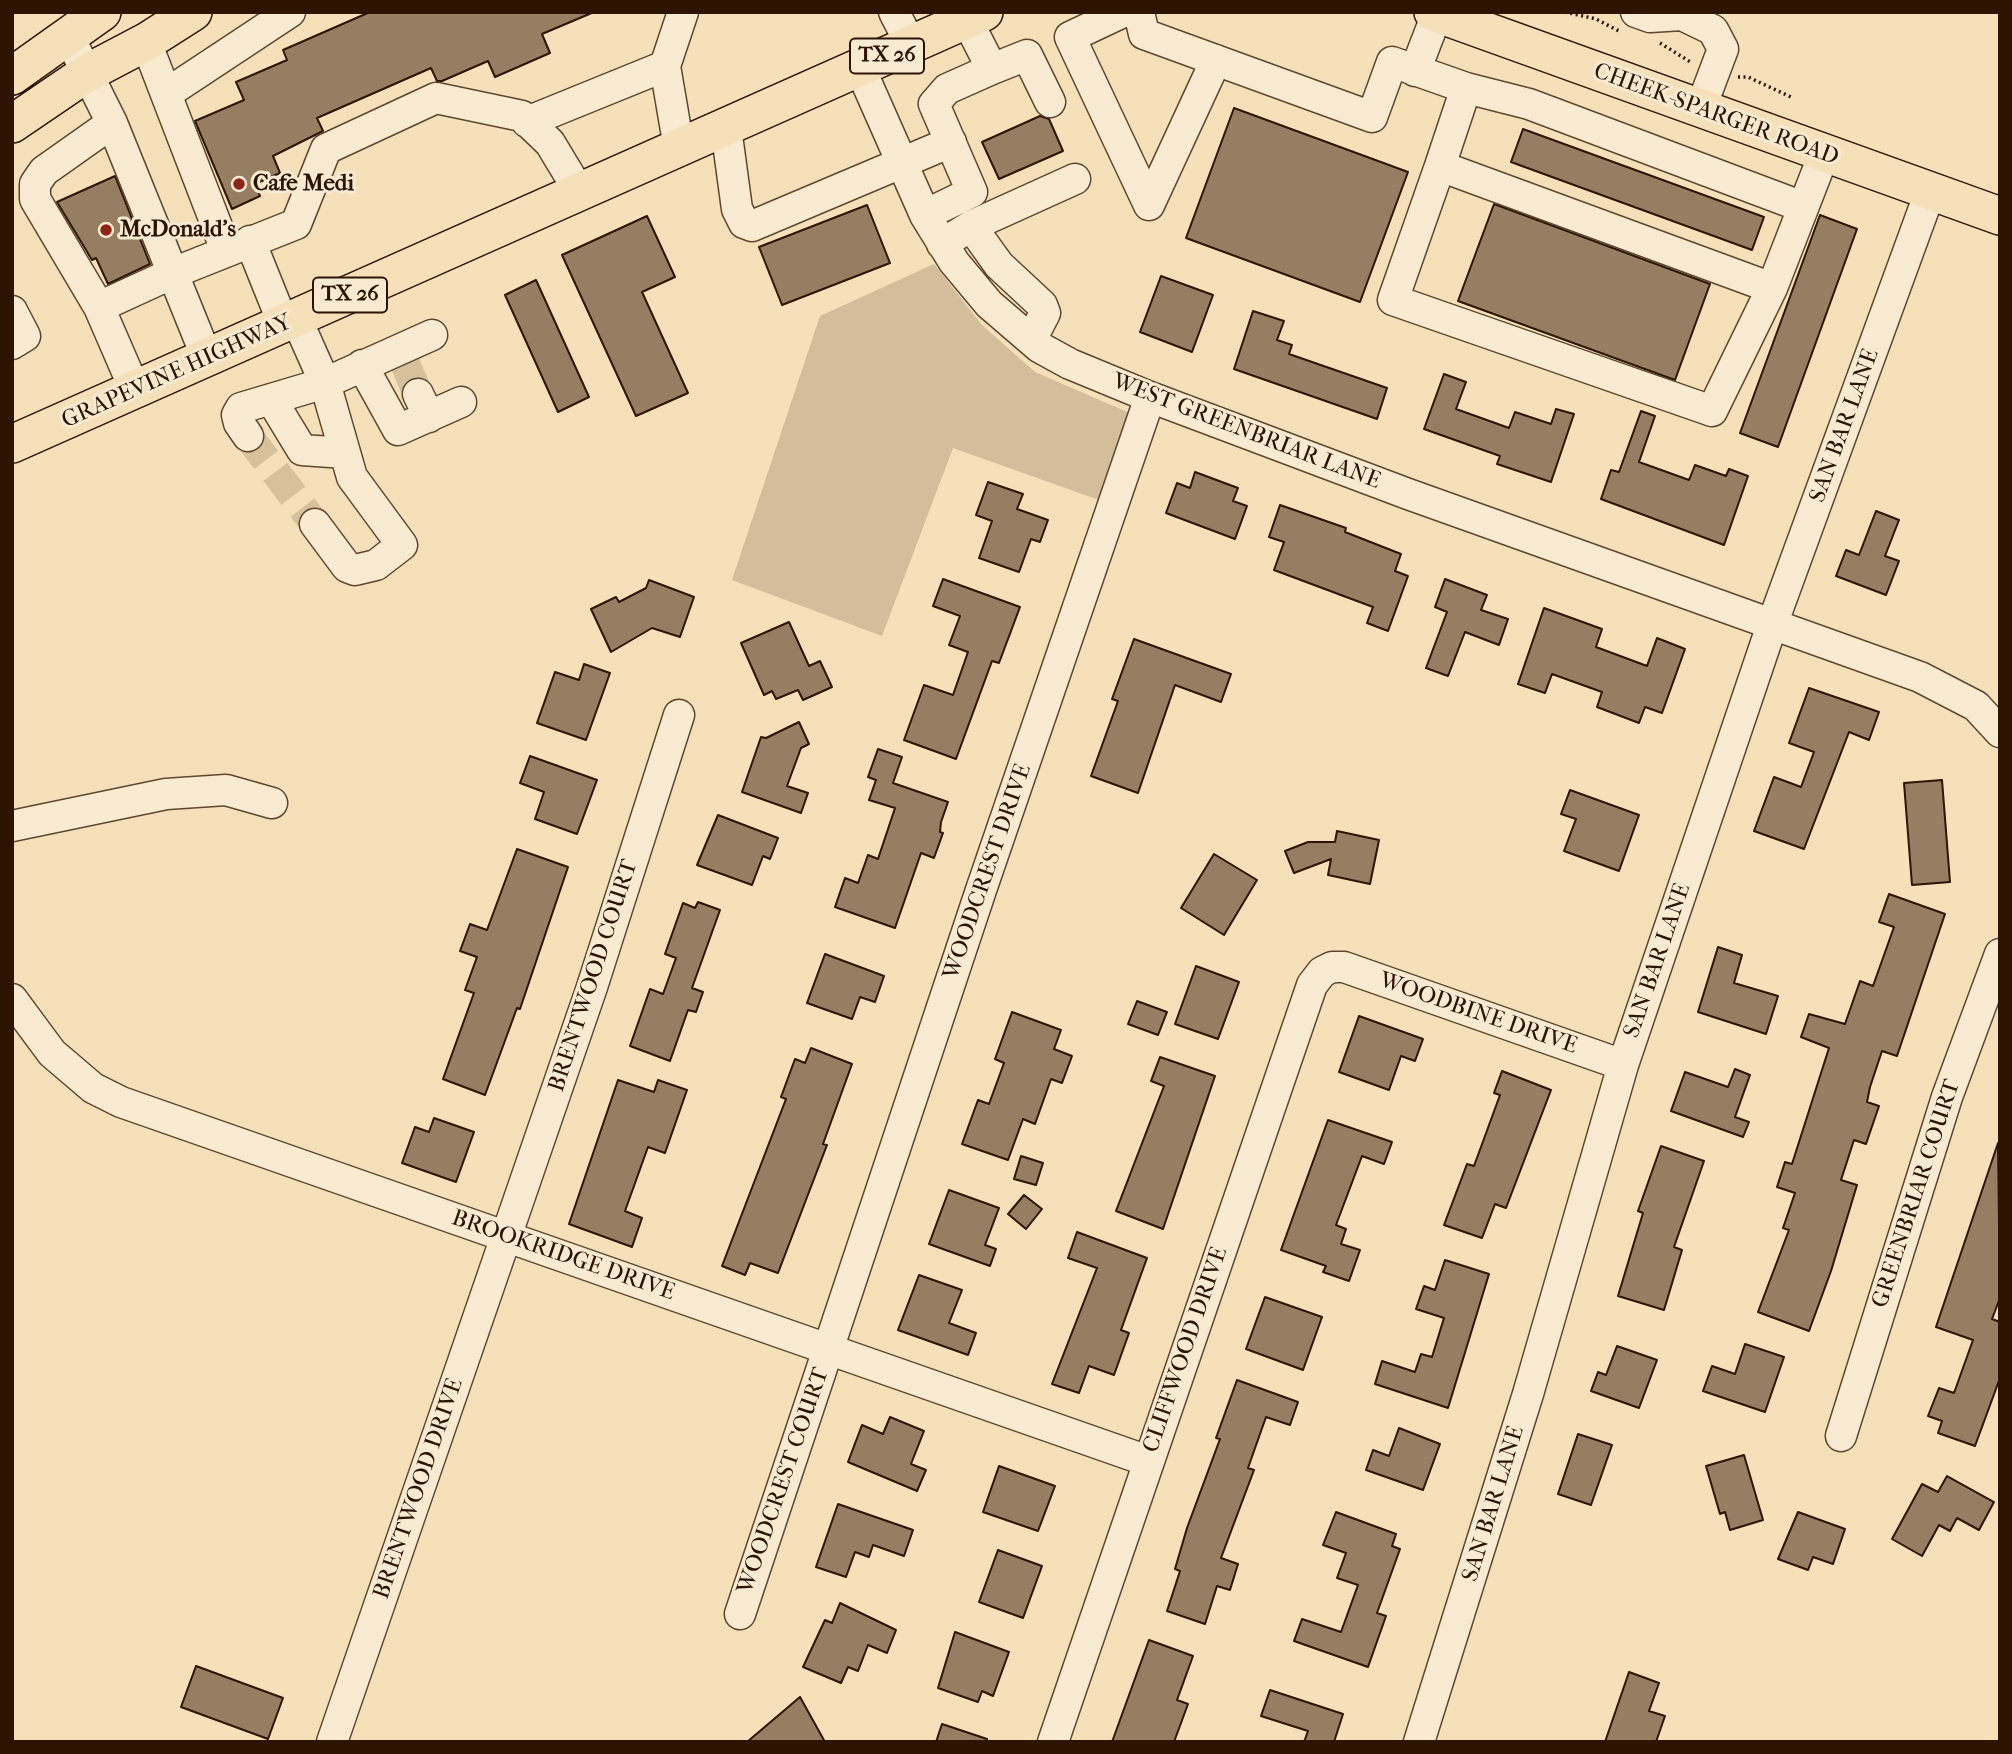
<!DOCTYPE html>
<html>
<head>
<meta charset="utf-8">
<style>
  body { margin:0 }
  #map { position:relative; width:2012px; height:1754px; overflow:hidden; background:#f5e0b9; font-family:"IM FELL French Canon",serif }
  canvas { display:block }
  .frame { position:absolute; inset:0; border:14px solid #2d1401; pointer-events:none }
</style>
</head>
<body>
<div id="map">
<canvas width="2012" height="1754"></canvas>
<div class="frame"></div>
</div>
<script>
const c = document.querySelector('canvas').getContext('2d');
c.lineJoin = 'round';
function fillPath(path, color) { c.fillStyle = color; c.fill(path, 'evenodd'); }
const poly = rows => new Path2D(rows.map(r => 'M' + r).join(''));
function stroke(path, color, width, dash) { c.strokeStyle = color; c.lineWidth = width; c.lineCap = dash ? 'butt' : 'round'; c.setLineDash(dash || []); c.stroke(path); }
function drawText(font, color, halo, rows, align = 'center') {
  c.font = font + ' "IM FELL French Canon",serif'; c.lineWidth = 6; c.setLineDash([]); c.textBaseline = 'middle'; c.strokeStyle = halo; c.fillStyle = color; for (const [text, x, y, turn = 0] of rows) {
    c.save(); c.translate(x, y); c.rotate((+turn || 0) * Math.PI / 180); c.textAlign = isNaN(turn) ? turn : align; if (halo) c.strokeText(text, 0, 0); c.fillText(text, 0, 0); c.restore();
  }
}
fillPath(poly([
  [934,264,982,325,1035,372,1132,414,1099,500,953,448,882,636,732,580,820,316]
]), '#d3bd9a');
const building = poly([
  [370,12,594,12,542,34,550,53,495,77,488,61,442,81,437,81,431,68,317,118,323,131,273,156,280,173,255,184,260,196,232,209,195,121,244,100,236,82,287,60,283,50,370,12],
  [1234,108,1408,172,1360,302,1186,238,1234,108],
  [1040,116,1049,119,1063,151,999,179,982,142,1040,116],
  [1523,129,1764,217,1752,250,1511,162,1523,129],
  [115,176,150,264,108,284,96,258,92,260,57,202,115,176],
  [1494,204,1710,284,1675,380,1458,301,1494,204],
  [867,205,890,263,782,305,759,247,867,205],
  [1820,215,1857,229,1778,447,1740,433,1820,215],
  [647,216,675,277,642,292,688,393,636,416,562,255,647,216],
  [1161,276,1213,295,1192,352,1140,332,1161,276],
  [536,280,589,397,558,412,505,295,536,280],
  [1253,311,1284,321,1277,340,1292,345,1289,354,1387,388,1377,419,1234,369,1253,311],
  [1444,374,1466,382,1456,409,1509,428,1515,412,1551,424,1556,409,1574,414,1551,482,1497,464,1500,456,1424,429,1444,374],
  [1641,411,1655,416,1639,462,1689,480,1695,465,1726,476,1729,469,1748,476,1724,545,1601,499,1611,470,1619,472,1641,411],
  [1195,472,1238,488,1233,501,1247,506,1235,539,1166,513,1177,483,1190,488,1195,472],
  [988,482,1023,494,1017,509,1048,520,1040,542,1031,539,1019,572,979,558,992,521,976,515,988,482],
  [1280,505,1346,528,1345,532,1401,554,1395,571,1408,576,1388,631,1367,623,1373,607,1274,570,1284,542,1269,537,1280,505],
  [1876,511,1899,520,1885,556,1899,561,1886,595,1836,576,1846,550,1859,555,1876,511],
  [943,579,1020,607,999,663,992,661,956,759,904,740,924,685,953,695,968,652,949,645,960,616,933,606,943,579],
  [1445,579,1487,595,1481,610,1508,619,1499,645,1465,632,1448,676,1426,668,1447,612,1435,607,1445,579],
  [649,580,694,597,680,637,652,628,611,652,591,609,616,597,619,602,646,588,649,580],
  [1544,608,1602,629,1596,647,1647,666,1657,638,1685,649,1662,713,1645,707,1639,723,1597,707,1602,692,1552,674,1545,693,1518,684,1544,608],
  [789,622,809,666,820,661,832,687,803,700,798,690,776,699,772,691,764,695,741,643,789,622],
  [1134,639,1231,674,1221,702,1175,685,1138,793,1091,776,1118,701,1112,699,1134,639],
  [584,664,610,673,586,740,537,723,555,672,579,680,584,664],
  [1809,688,1879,712,1869,740,1849,732,1804,849,1754,831,1774,777,1801,787,1814,752,1789,743,1809,688],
  [799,722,809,744,801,748,787,786,808,793,801,813,742,792,761,737,766,738,799,722],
  [878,749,902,757,893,783,948,802,941,822,940,832,943,833,934,858,921,853,895,928,835,907,845,878,858,883,868,855,878,859,895,808,869,800,876,780,868,777,878,749],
  [530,756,597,780,577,834,535,819,544,792,520,783,530,756],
  [1942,780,1950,882,1912,885,1904,783,1942,780],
  [1570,790,1639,815,1619,871,1564,851,1576,819,1561,814,1570,790],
  [718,815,778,838,770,859,763,856,752,885,697,865,718,815],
  [1337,831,1379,840,1370,884,1328,875,1331,859,1294,873,1285,851,1308,842,1335,842,1337,831],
  [517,849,568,867,520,1009,517,1008,485,1095,443,1079,474,993,465,990,477,957,460,951,470,924,487,930,517,849],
  [1214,854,1257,880,1224,935,1181,908,1214,854],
  [1889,894,1945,914,1897,1056,1882,1051,1870,1087,1867,1102,1879,1106,1866,1144,1854,1140,1841,1180,1857,1185,1831,1271,1809,1331,1758,1312,1789,1230,1783,1228,1795,1193,1777,1187,1785,1162,1792,1164,1829,1048,1801,1037,1809,1014,1845,1024,1860,981,1873,986,1894,927,1879,922,1889,894],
  [698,902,720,910,692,988,703,992,696,1012,688,1010,670,1061,630,1046,650,989,663,994,676,958,665,954,683,903,695,908,698,902],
  [1718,947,1742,955,1734,983,1778,996,1766,1034,1698,1012,1718,947],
  [825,954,884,976,875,1002,860,997,852,1019,807,1003,825,954],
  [1196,966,1239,982,1218,1039,1175,1024,1196,966],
  [1137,1001,1167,1012,1158,1035,1128,1024,1137,1001],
  [1012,1012,1061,1030,1054,1049,1072,1056,1062,1083,1051,1079,1035,1124,1023,1119,1008,1160,962,1144,978,1100,989,1104,1004,1063,995,1059,1012,1012],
  [1359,1016,1423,1039,1415,1061,1401,1056,1389,1090,1339,1072,1359,1016],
  [811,1048,852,1064,823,1144,827,1145,778,1273,750,1263,745,1275,722,1266,786,1099,781,1097,795,1059,805,1063,811,1048],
  [1160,1057,1215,1076,1163,1229,1116,1211,1164,1086,1151,1081,1160,1057],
  [1735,1069,1750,1075,1735,1117,1749,1122,1743,1137,1671,1111,1685,1072,1728,1087,1735,1069],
  [1502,1071,1551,1090,1506,1208,1495,1204,1482,1238,1444,1225,1467,1164,1474,1166,1500,1095,1494,1093,1502,1071],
  [618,1080,654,1092,658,1080,687,1090,665,1153,648,1147,625,1211,642,1218,632,1247,569,1224,618,1080],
  [434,1118,474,1132,456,1182,402,1163,415,1127,429,1132,434,1118],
  [1328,1120,1392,1142,1384,1164,1362,1156,1336,1225,1346,1229,1341,1244,1360,1250,1349,1281,1323,1272,1326,1266,1281,1250,1328,1120],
  [1998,1143,2000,1298,1992,1319,2000,1322,2000,1378,1975,1446,1938,1433,1942,1421,1928,1416,1939,1388,1954,1393,1973,1340,1936,1327,1998,1143],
  [1661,1146,1704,1161,1674,1247,1682,1250,1664,1310,1618,1296,1643,1213,1638,1211,1661,1146],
  [1021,1156,1043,1163,1036,1185,1014,1179,1021,1156],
  [949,1190,999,1208,985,1245,996,1249,990,1266,929,1244,949,1190],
  [1024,1195,1042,1209,1026,1229,1008,1214,1024,1195],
  [1077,1232,1147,1258,1121,1330,1129,1333,1114,1375,1089,1366,1079,1393,1052,1384,1097,1268,1068,1258,1077,1232],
  [1445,1260,1489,1274,1448,1408,1375,1384,1382,1361,1415,1372,1421,1354,1432,1357,1444,1318,1416,1309,1424,1286,1435,1290,1445,1260],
  [919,1275,962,1290,949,1323,976,1333,968,1355,898,1330,919,1275],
  [1265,1297,1322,1317,1303,1370,1246,1349,1265,1297],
  [1745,1344,1784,1357,1765,1412,1703,1391,1712,1366,1735,1374,1745,1344],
  [1617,1346,1657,1360,1639,1408,1591,1391,1598,1372,1606,1375,1617,1346],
  [1237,1380,1298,1402,1290,1425,1266,1417,1248,1468,1254,1470,1221,1558,1238,1564,1230,1590,1217,1586,1205,1624,1167,1611,1180,1571,1175,1569,1187,1528,1220,1439,1216,1438,1237,1380],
  [890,1417,924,1431,911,1464,926,1470,917,1491,848,1462,862,1425,883,1434,890,1417],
  [1399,1428,1440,1444,1423,1490,1366,1470,1373,1450,1389,1456,1399,1428],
  [1578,1434,1612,1445,1591,1505,1558,1494,1578,1434],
  [1744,1455,1763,1520,1730,1530,1725,1512,1720,1514,1706,1466,1744,1455],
  [999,1466,1055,1486,1038,1531,983,1512,999,1466],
  [1947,1476,1994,1502,1979,1530,1957,1518,1950,1531,1939,1525,1922,1556,1892,1539,1922,1484,1938,1492,1947,1476],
  [838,1504,913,1530,904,1556,873,1545,869,1557,855,1552,846,1577,816,1567,838,1504],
  [1336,1512,1396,1534,1392,1546,1400,1549,1377,1613,1386,1616,1368,1667,1294,1641,1302,1619,1341,1632,1358,1585,1337,1578,1346,1553,1323,1545,1336,1512],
  [1798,1512,1845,1529,1833,1564,1813,1557,1808,1570,1778,1559,1798,1512],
  [998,1550,1042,1566,1023,1618,979,1602,998,1550],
  [840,1603,896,1630,887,1653,868,1645,858,1671,848,1667,841,1683,803,1667,825,1620,832,1623,840,1603],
  [955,1632,1009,1652,993,1696,982,1691,978,1702,938,1688,955,1632],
  [1149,1640,1193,1656,1177,1700,1188,1704,1174,1742,1112,1742,1149,1640],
  [196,1666,283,1698,268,1739,181,1707,196,1666],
  [1629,1672,1659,1683,1649,1711,1665,1716,1656,1742,1605,1742,1629,1672],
  [1270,1690,1343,1714,1334,1742,1304,1742,1308,1731,1261,1716,1270,1690],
  [800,1697,825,1742,747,1742,800,1697],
  [942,1724,987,1739,987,1742,936,1742,942,1724]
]);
fillPath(building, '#957e61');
stroke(building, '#2d1401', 2);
stroke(poly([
  [404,361,418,394],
  [248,436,315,524]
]), '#d7c19d', 30, [30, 15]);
const minor = poly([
  [894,12,911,45],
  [1123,12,1070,37,1149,205,1216,60],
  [1139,12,1144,34,1372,117,1392,62,1466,88,1440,166,1772,288,1824,154],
  [1636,12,1650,17,1682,15,1713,30,1723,49,1700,110],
  [68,35,112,123,207,358],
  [146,42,226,250],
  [860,68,925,215,954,262,989,304,1039,347,1070,364,1150,397,1408,494,1920,677,1976,706,2000,732],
  [992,69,1027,55,1050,102],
  [1415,71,1437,14],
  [1466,88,1529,104,1803,207],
  [166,94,290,12],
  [527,122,665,66],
  [112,123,44,171,35,184,35,199,99,307,135,390],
  [726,128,737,209,744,223,752,226,951,142],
  [679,148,665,66,683,12],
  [1440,166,1393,300,1712,411,1772,288],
  [925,215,972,192,934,104,947,89,992,69,967,20],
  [971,226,999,265,1042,305,1045,313,1031,340],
  [250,241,283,323],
  [942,244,971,226,1075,179],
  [99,307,173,273,296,224,326,149,436,98,522,116,550,143,579,191],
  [12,311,25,336,12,344],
  [297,320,325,383,352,477,402,545,376,565,355,570,347,567,315,524],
  [362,365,398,430,461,402],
  [418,394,429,417],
  [271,399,302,450,345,453],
  [248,436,239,423,237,415,241,408,325,383,432,335],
  [12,826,166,794,226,790,272,803],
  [12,999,52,1053,93,1088,121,1102,1148,1461],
  [1841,1436,1947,1097,2000,954],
  [740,1614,981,890,1150,397],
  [332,1742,592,987,679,715],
  [1053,1742,1312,985,1322,972,1332,967,1344,967,1623,1065],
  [1419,1742,1528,1394,1623,1065,1773,622,1930,192]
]);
const major = poly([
  [1433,12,2000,216],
  [12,76,102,12],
  [12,124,87,73,146,42,193,12],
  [12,444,984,12]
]);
stroke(minor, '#5f472f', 33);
stroke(major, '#2d1401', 40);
stroke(poly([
  [1565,12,1596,19,1619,31],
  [1660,43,1692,63],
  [1738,77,1748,77,1791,97]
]), '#2d1401', 3.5, [2, 3.5]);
stroke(minor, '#f8ebd2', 30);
stroke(major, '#f5e0b9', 37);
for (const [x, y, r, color] of [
  [239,184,7,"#8f2418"],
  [106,230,7,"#8f2418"]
]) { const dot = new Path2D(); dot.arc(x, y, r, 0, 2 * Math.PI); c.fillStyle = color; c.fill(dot); stroke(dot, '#f8ebd2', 2.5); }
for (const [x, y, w] of [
  [887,56,74],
  [350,295,74]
]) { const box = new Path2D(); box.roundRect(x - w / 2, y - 17.5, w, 35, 5); c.fillStyle = '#f8ebd2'; c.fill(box); stroke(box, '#2d1401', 2); }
drawText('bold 21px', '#2d1401', null, [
  ["TX 26",887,56],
  ["TX 26",350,295]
]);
drawText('23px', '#2d1401', '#f8ebd2', [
  ["CHEEK-SPARGER ROAD",1716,115,20],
  ["GRAPEVINE HIGHWAY",177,372,-24],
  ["SAN BAR LANE",1845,426,-70],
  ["WEST GREENBRIAR LANE",1246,432,21],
  ["WOODCREST DRIVE",988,872,-71],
  ["SAN BAR LANE",1658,961,-71],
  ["BRENTWOOD COURT",594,976,-72],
  ["WOODBINE DRIVE",1478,1014,19],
  ["GREENBRIAR COURT",1917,1194,-72],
  ["BROOKRIDGE DRIVE",563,1256,19],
  ["CLIFFWOOD DRIVE",1186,1350,-71],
  ["WOODCREST COURT",784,1481,-71],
  ["BRENTWOOD DRIVE",419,1489,-71],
  ["SAN BAR LANE",1494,1504,-73]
]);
drawText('bold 23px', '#2d1401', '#f8ebd2', [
  ["Cafe Medi",253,184],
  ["McDonald's",120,230]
], 'left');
</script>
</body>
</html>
